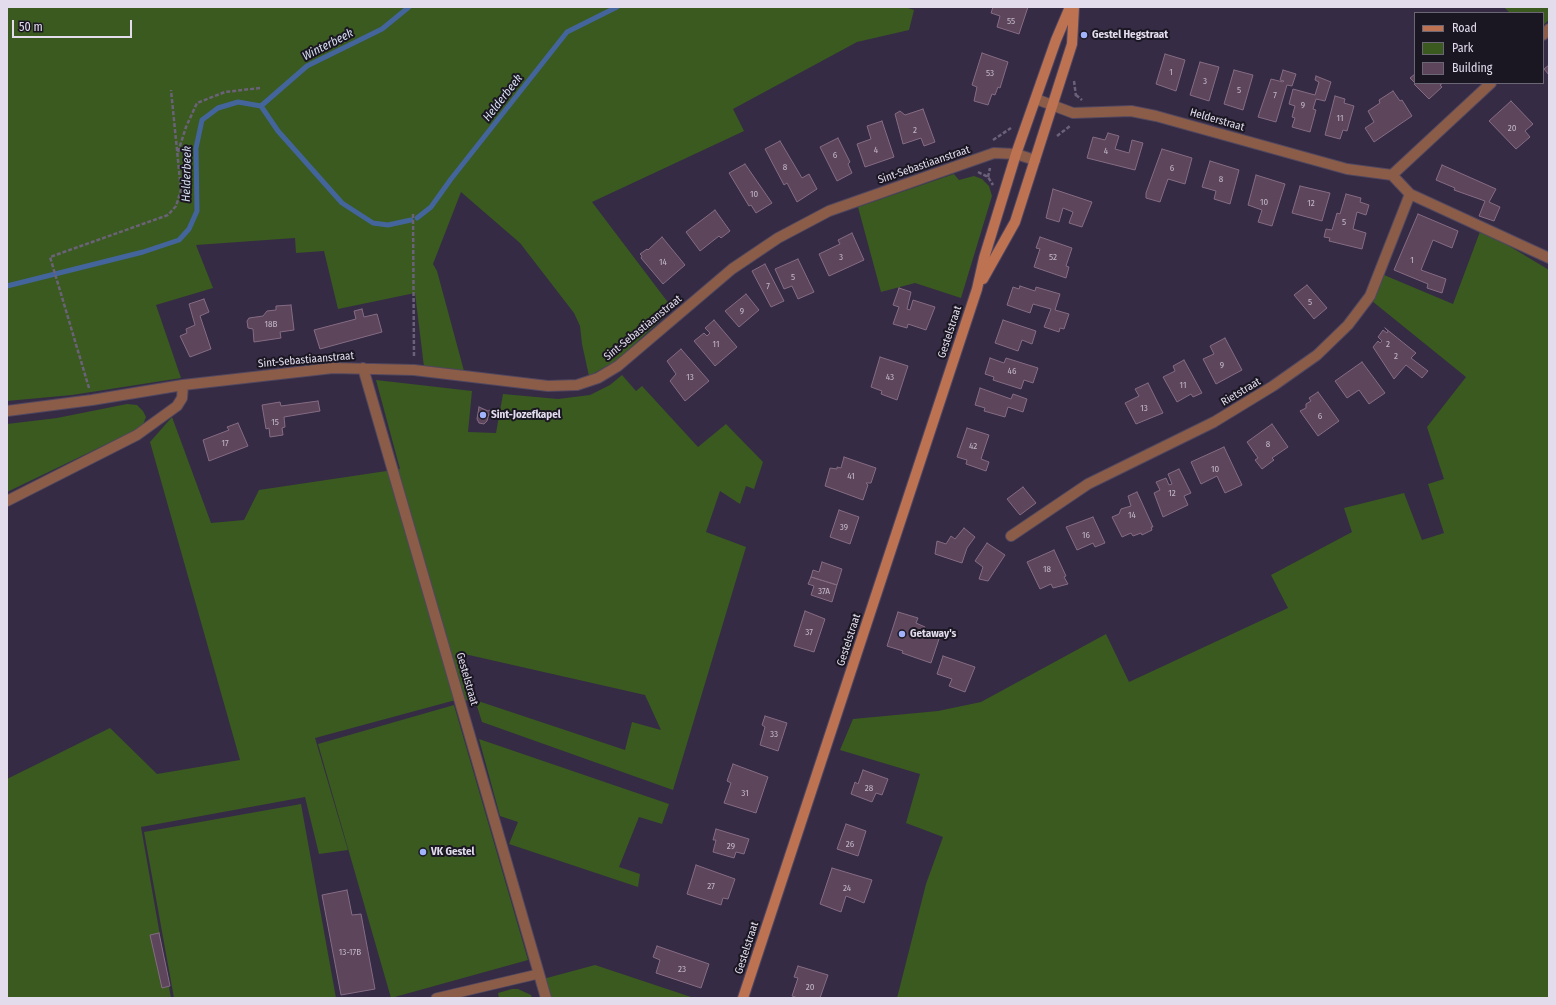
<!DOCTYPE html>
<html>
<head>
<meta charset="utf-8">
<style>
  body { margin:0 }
  #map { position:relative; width:1556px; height:1005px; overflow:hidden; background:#352b45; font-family:"Fira Sans Condensed",sans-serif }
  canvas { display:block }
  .frame { position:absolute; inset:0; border:8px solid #e2dced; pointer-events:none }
  .legend { position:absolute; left:1414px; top:12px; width:130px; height:72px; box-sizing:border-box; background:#1b1722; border:1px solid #6b6673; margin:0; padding:5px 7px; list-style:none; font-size:12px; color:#e2dced }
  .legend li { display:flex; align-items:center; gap:8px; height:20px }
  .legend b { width:20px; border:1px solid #6b6673 }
  .scale { position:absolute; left:12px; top:20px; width:120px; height:18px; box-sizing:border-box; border:2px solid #e2dced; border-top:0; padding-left:5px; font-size:12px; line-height:14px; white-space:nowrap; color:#e2dced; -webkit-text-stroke:3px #1b1722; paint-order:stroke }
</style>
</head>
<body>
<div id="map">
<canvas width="1556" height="1005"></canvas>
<div class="frame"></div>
<ul class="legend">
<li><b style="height:5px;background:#bd7352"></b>Road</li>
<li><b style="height:11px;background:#3a5a1f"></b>Park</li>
<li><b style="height:11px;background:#5d455b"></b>Building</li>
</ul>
<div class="scale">50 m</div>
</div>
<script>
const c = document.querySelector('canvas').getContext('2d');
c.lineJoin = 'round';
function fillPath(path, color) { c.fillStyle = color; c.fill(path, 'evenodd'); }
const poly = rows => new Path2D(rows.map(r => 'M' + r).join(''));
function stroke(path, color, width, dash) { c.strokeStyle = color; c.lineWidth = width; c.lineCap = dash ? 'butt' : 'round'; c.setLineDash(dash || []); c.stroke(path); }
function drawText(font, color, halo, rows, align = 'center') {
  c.font = font + ' "Fira Sans Condensed",sans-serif'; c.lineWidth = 4; c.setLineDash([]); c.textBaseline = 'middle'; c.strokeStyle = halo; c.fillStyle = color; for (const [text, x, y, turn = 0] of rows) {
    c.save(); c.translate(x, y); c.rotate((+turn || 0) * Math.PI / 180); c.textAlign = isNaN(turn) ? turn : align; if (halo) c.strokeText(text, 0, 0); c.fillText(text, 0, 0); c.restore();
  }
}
fillPath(poly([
  [7,7,905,7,914,10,909,30,857,42,733,109,744,131,592,202,673,309,616,361,589,376,582,344,580,326,574,313,520,243,461,192,433,264,437,271,464,371,424,367,415,293,338,309,324,251,296,253,295,238,196,245,213,288,156,305,181,378,72,395,7,401],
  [1504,7,1549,7,1549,20,1543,25,1543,13,1510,13],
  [954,174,959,180,974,176,982,179,989,186,992,196,961,298,915,283,881,292,858,207],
  [1481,229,1549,270,1549,998,897,998,926,884,943,837,906,823,920,774,840,750,853,719,938,711,981,702,1106,634,1129,682,1288,608,1271,575,1352,532,1344,508,1404,493,1422,540,1444,533,1428,484,1444,479,1427,427,1466,377,1372,301,1384,275,1453,304],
  [622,375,636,391,642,386,698,447,726,424,763,462,754,489,746,486,740,504,720,491,706,532,746,547,673,790,482,722,475,700,452,701,315,738,348,850,319,854,305,797,141,827,171,998,7,998,7,779,110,728,157,774,240,760,150,442,172,417,211,523,244,520,259,490,400,469,376,380,472,391,468,432,496,433,503,394,558,399,590,395,610,385],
  [460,653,645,695,661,730,632,722,625,750,475,700],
  [127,404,137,405,143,411,146,417,142,427,7,492,7,424,57,418],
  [454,705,528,960,391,998,318,744],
  [479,739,669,804,662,824,639,817,619,867,640,874,638,887,509,844,518,822,500,816],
  [301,804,336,998,174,998,144,832],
  [595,965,694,998,552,998,543,979],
  [512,989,518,989,531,995,532,998,499,998,498,993]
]), '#3a5a1f');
stroke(poly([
  [261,106,307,66,382,29,409,7],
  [417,218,431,207,451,179,567,32,617,7],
  [7,286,143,252,179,240,189,229,197,211,196,148,202,120,218,108,238,102,261,106,278,131,342,203,373,223,388,225,411,220]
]), '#43659b', 5);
const building = poly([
  [993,7,1028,7,1019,34,997,27,1000,16,991,13,993,7],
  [982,53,1008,62,1000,88,998,87,995,95,992,94,988,105,974,101,977,87,972,85,982,53],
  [1165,54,1185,60,1176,91,1156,84,1165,54],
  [1200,62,1219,67,1209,101,1190,95,1200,62],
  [1549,65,1549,75,1544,69,1549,65],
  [1234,70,1253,75,1243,110,1224,104,1234,70],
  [1283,70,1296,74,1292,86,1287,85,1276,122,1258,117,1271,79,1283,82,1284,81,1280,80,1283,70],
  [1415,74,1415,83,1443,83,1440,85,1442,87,1429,99,1414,84,1415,83,1410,78,1415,74],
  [1316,76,1331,82,1325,101,1316,99,1313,109,1316,110,1310,132,1292,127,1295,118,1292,117,1295,106,1289,104,1293,89,1315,95,1319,82,1315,80,1316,76],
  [1393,91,1400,101,1402,100,1412,116,1374,142,1365,128,1374,122,1368,111,1380,103,1379,100,1393,91],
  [1335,96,1345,99,1344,103,1354,106,1347,131,1343,130,1340,139,1325,135,1335,96],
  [1511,101,1533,124,1525,131,1530,137,1516,149,1489,121,1511,101],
  [923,109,935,142,924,146,921,138,903,144,895,114,900,111,905,115,923,109],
  [882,121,894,157,865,167,857,144,871,139,867,126,882,121],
  [1108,133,1119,136,1115,149,1129,153,1132,140,1143,143,1135,170,1087,158,1093,137,1105,140,1108,133],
  [838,138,850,162,848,164,852,173,837,181,820,147,838,138],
  [780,141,802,178,809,174,817,189,797,202,787,183,784,185,765,149,780,141],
  [1162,149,1192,158,1185,184,1168,179,1160,202,1146,198,1146,193,1162,149],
  [1210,161,1239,170,1230,204,1214,199,1216,191,1202,187,1210,161],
  [745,164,772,203,756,213,751,205,749,206,729,173,745,164],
  [1442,165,1496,189,1489,202,1500,207,1494,221,1479,216,1485,201,1454,190,1455,188,1436,180,1442,165],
  [1256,175,1285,184,1272,226,1258,222,1262,210,1248,205,1256,175],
  [1300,186,1330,193,1322,221,1292,213,1300,186],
  [1053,189,1092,202,1082,227,1069,223,1073,212,1063,208,1059,222,1046,218,1053,189],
  [1346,194,1361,198,1360,202,1369,205,1366,215,1357,212,1353,229,1366,233,1362,249,1329,241,1330,238,1324,237,1326,229,1332,230,1337,213,1340,214,1346,194],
  [715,210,730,231,721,238,719,236,700,251,686,232,715,210],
  [1418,214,1458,231,1452,248,1433,240,1421,270,1446,279,1442,293,1427,288,1428,284,1394,270,1418,214],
  [852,233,864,260,829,276,819,254,840,244,838,240,852,233],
  [662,237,685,265,663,284,641,258,642,256,640,254,647,249,648,250,662,237],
  [1040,237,1072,248,1066,266,1069,267,1066,278,1034,267,1040,249,1036,248,1040,237],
  [798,259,814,292,798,299,792,286,784,289,775,269,798,259],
  [765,264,784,301,771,307,752,271,765,264],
  [1307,285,1327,308,1314,319,1294,295,1307,285],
  [1020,286,1035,291,1036,287,1060,294,1055,310,1069,314,1064,329,1060,328,1059,332,1044,327,1051,309,1033,304,1030,313,1007,305,1013,287,1019,289,1020,286],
  [899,288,911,292,907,309,910,310,913,300,935,307,926,330,908,324,907,328,893,324,899,307,893,305,899,288],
  [746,294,759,310,739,327,725,311,746,294],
  [204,299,209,312,200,316,211,349,190,357,180,336,187,333,186,329,195,325,189,304,204,299],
  [291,305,294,330,280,332,281,338,254,342,253,329,248,328,247,321,249,318,263,316,267,311,276,310,276,306,291,305],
  [362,309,364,317,377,314,382,332,320,349,314,330,356,319,354,311,362,309],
  [714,320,737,347,715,366,694,341,704,333,707,336,710,333,705,328,714,320],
  [1003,320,1036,331,1032,344,1022,340,1018,351,995,343,1003,320],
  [1385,328,1416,353,1411,358,1428,371,1422,378,1406,365,1394,379,1373,347,1378,341,1380,343,1382,341,1378,337,1383,330,1387,333,1388,331,1385,328],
  [1225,338,1242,370,1216,384,1203,359,1214,354,1210,346,1225,338],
  [681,349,709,381,685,401,670,381,676,374,667,361,681,349],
  [880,357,908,366,897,400,881,394,882,391,871,387,880,357],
  [990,358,1004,363,1006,358,1038,368,1033,383,1024,380,1021,389,993,380,994,377,985,374,990,358],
  [1184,360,1202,393,1193,397,1191,394,1177,402,1163,377,1175,371,1173,366,1184,360],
  [1362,362,1385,393,1369,404,1359,390,1347,398,1335,381,1362,362],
  [1148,383,1163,413,1136,424,1125,403,1139,396,1135,389,1148,383],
  [980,388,1011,399,1013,394,1027,399,1023,412,1008,407,1005,417,984,411,985,408,975,405,980,388],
  [1318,392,1339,421,1318,436,1300,411,1306,408,1306,404,1311,401,1309,398,1318,392],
  [318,401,320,411,284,417,285,427,282,428,283,435,270,437,269,428,266,429,262,405,280,402,281,406,318,401],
  [479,407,488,411,490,410,487,421,484,424,479,423,477,419,479,407],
  [238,423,248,446,209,461,203,440,229,430,227,427,238,423],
  [1272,424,1288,447,1272,458,1274,460,1262,469,1255,460,1258,458,1247,442,1272,424],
  [967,428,989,435,981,459,989,462,986,471,966,464,967,460,957,457,967,428],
  [1224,447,1242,485,1225,493,1217,476,1201,484,1191,462,1224,447],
  [844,457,876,468,871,483,866,483,868,485,863,500,825,486,830,468,837,469,837,467,841,468,844,457],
  [1179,469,1191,493,1184,496,1188,505,1163,517,1154,493,1160,490,1156,482,1166,478,1169,485,1172,484,1168,474,1179,469],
  [1023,487,1036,503,1020,515,1007,499,1023,487],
  [1137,492,1153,527,1151,527,1152,530,1142,535,1141,533,1133,536,1131,533,1122,537,1112,517,1119,514,1121,509,1131,506,1128,496,1137,492],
  [839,510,859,517,850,544,830,537,839,510],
  [1093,517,1105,543,1095,547,1093,543,1077,550,1066,527,1093,517],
  [964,528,975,537,967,548,962,563,935,554,937,541,946,544,951,536,955,539,964,528],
  [987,543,1005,555,988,581,979,579,983,567,975,561,987,543],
  [1054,550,1066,576,1064,577,1068,584,1053,588,1051,584,1040,589,1027,562,1054,550],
  [822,562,842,569,837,585,811,577,813,570,819,572,822,562],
  [811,577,837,585,832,602,811,595,814,586,808,584,811,577],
  [805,611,825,619,814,652,794,646,805,611],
  [898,612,918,618,916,623,925,627,922,633,939,639,931,663,902,653,903,651,887,646,898,612],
  [943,656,975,667,965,692,949,686,952,679,937,674,943,656],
  [765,716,787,723,778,751,760,745,765,727,762,725,765,716],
  [733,764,768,777,756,813,724,803,731,783,727,781,733,764],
  [863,770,888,779,882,795,876,793,872,802,851,794,855,782,858,784,863,770],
  [846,824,866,831,858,856,837,849,846,824],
  [716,829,749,839,744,854,736,852,734,858,713,852,716,840,713,840,716,829],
  [696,865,735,879,728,899,723,898,721,905,687,894,696,865],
  [832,868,872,880,864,903,846,896,841,912,820,904,832,868],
  [347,890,352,915,361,914,375,989,341,995,322,895,347,890],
  [159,933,170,986,162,988,150,935,159,933],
  [657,946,709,964,701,988,656,973,660,960,653,957,657,946],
  [798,966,828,975,820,998,798,998,792,996,798,978,794,977,798,966]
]);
fillPath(building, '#5d455b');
stroke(building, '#856c83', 1);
const service = poly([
  [436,998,538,974]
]);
const minor = poly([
  [1543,35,1549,29],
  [1036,99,1073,113,1131,111,1156,116,1347,169,1392,175,1410,194,1549,258],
  [1392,175,1491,83],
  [363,368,546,998],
  [7,411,92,400,183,385,333,368,414,370,548,386,577,385,598,378,618,366,732,269,778,238,829,211,994,153,1016,154,1035,160],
  [7,501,137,435,177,406,182,398,183,385],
  [1011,536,1088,484,1214,422,1273,386,1317,355,1348,325,1370,296,1410,194]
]);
const secondary = poly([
  [983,279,1015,222,1072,44,1074,7],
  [743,998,977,289,984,258,1016,154,1056,40,1070,7]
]);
stroke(service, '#514760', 11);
stroke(minor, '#514760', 12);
stroke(secondary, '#514760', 12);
stroke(poly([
  [1074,81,1076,96],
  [1076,95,1082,100],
  [1057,136,1070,126],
  [993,140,1011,128],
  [178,152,186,127,197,103,225,92,260,88],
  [978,172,988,177,993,185],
  [988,177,990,168],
  [413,214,414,358],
  [89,388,50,257,168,215,176,206,181,190,171,90]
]), '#6b627a', 2.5, [4, 2]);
stroke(service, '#8b5d48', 9);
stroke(minor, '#8b5d48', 10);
stroke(secondary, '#bd7352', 10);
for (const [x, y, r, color] of [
  [1084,35,4,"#a1b3fd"],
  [483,415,4,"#a1b3fd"],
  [902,634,4,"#a1b3fd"],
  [423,852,4,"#a1b3fd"]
]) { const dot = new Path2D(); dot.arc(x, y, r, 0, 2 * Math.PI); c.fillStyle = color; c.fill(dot); stroke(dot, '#1b1722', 1.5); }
drawText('9px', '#c1b6c8', null, [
  ["55",1011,21],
  ["1",1171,72],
  ["53",990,73],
  ["3",1205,81],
  ["5",1239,90],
  ["7",1275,95],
  ["9",1303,105],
  ["11",1340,118],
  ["20",1512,128],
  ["2",915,130],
  ["4",876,150],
  ["4",1106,151],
  ["6",835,155],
  ["8",785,167],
  ["6",1172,168],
  ["8",1221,179],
  ["10",754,194],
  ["10",1264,202],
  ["12",1311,203],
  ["5",1344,222],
  ["3",841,257],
  ["52",1053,257],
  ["1",1412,260],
  ["14",663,262],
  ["5",793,277],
  ["7",768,286],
  ["5",1310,302],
  ["9",742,311],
  ["18B",271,324],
  ["11",716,344],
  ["2",1388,344],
  ["2",1396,356],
  ["9",1222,365],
  ["46",1012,371],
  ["13",690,377],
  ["43",890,377],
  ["11",1183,385],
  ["13",1144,408],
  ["6",1320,416],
  ["15",275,422],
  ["17",225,443],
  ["8",1268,444],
  ["42",973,446],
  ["10",1215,469],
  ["41",851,476],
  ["12",1172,493],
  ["14",1132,515],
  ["39",844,527],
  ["16",1086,535],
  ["18",1047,569],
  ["37A",824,591],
  ["37",809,632],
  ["33",774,734],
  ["28",869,788],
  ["31",745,793],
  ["26",850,844],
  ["29",731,846],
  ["27",711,886],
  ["24",847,888],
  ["13-17B",350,952],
  ["23",682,969],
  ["20",810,987]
]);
drawText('bold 11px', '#e2dced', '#1b1722', [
  ["Gestel Hegstraat",1092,35],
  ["Sint-Jozefkapel",491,415],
  ["Getaway's",910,634],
  ["VK Gestel",431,852]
], 'left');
drawText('11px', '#e2dced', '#1b1722', [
  ["Helderstraat",1217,120,16],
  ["Sint-Sebastiaanstraat",924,165,-19],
  ["Sint-Sebastiaanstraat",643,328,-39],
  ["Gestelstraat",950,332,-72],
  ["Sint-Sebastiaanstraat",306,360,-5],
  ["Rietstraat",1241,392,-31],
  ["Gestelstraat",849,640,-72],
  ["Gestelstraat",467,679,74],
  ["Gestelstraat",747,948,-72]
]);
drawText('italic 12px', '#d4deef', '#1b1722', [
  ["Winterbeek",328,45,-27],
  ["Helderbeek",503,98,-52],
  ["Helderbeek",187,174,-89]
]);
</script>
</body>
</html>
